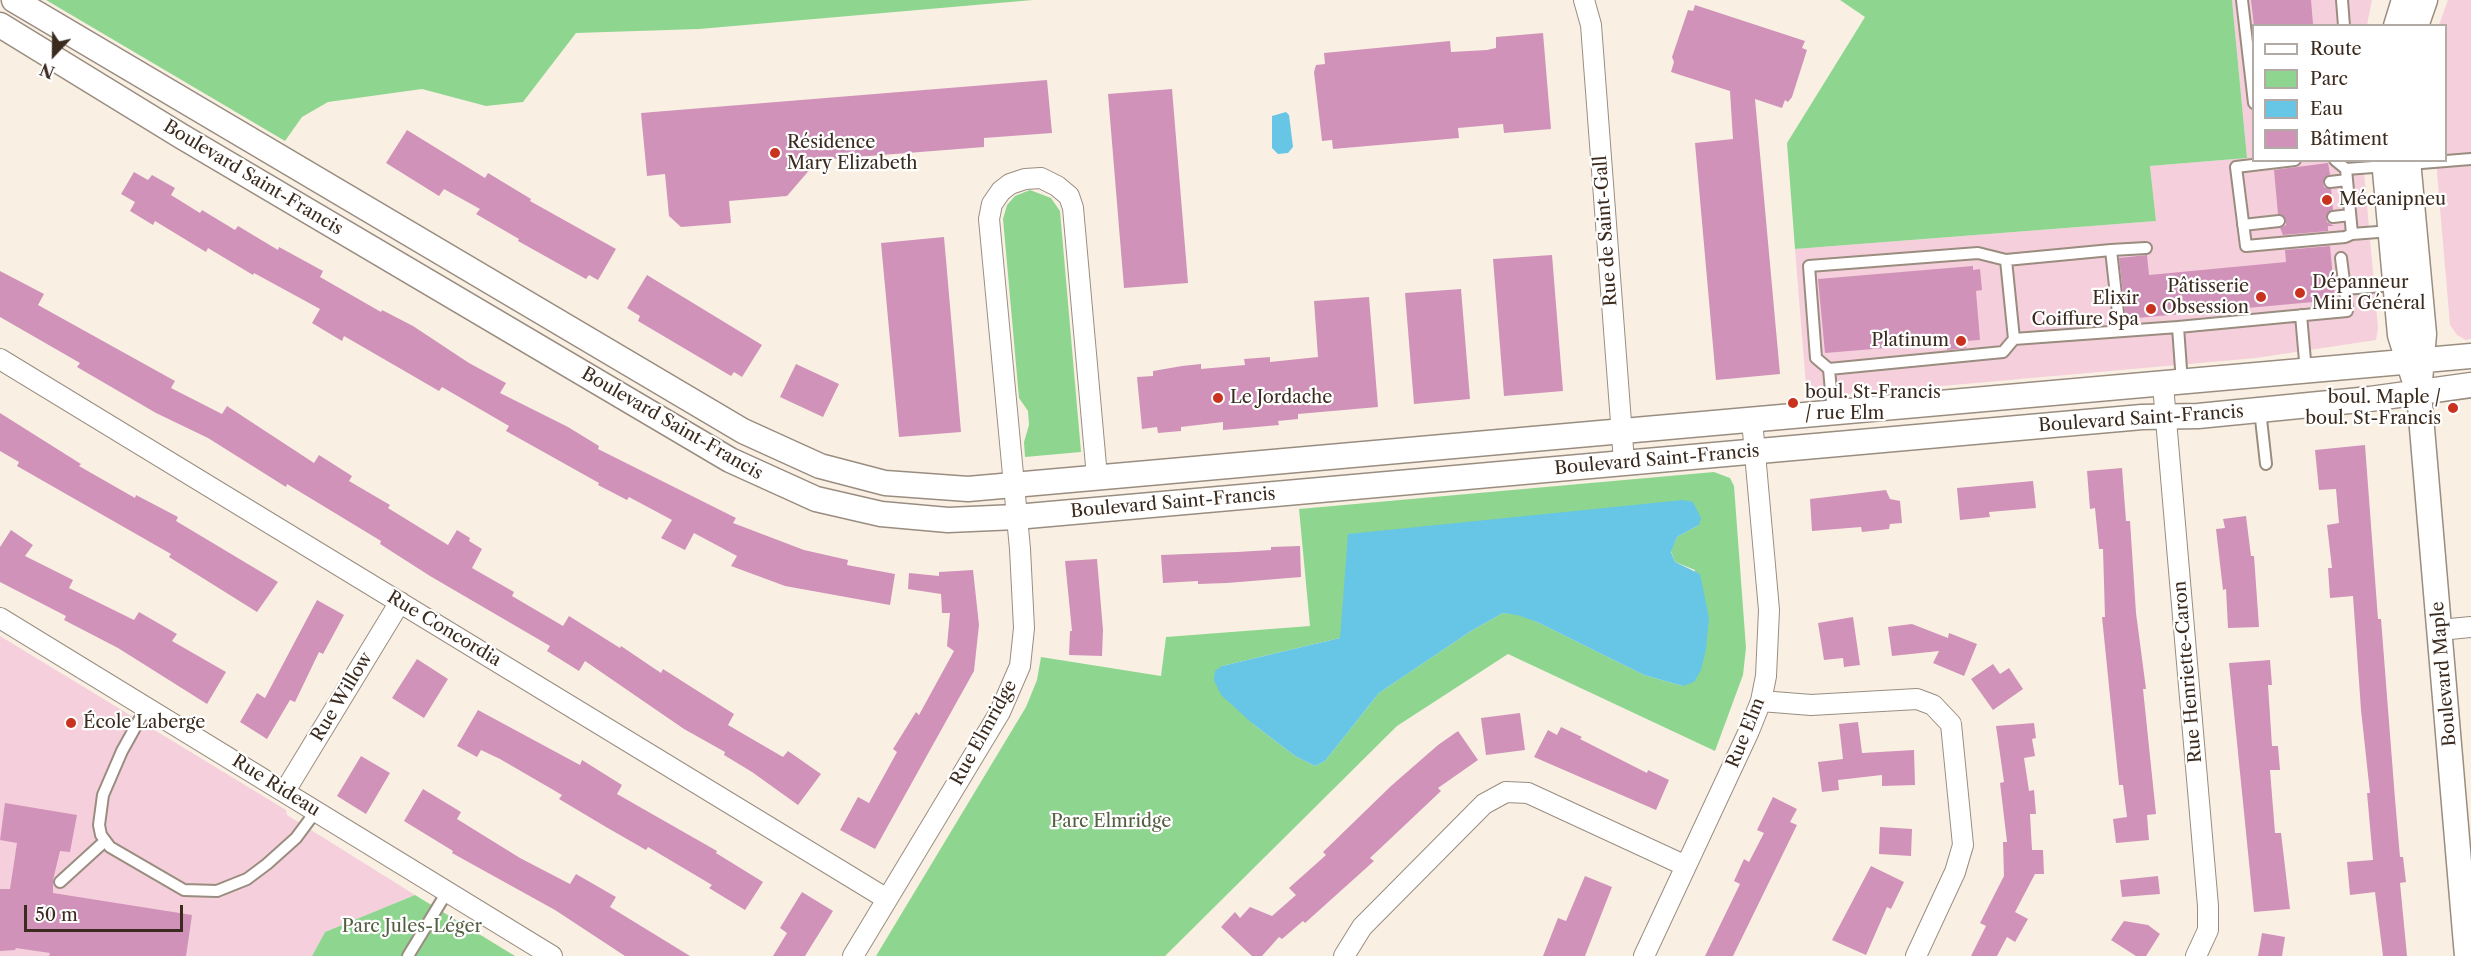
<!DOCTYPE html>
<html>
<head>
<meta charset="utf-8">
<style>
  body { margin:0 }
  #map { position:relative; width:2471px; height:956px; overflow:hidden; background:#f9f0e3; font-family:"Libre Caslon Text",serif }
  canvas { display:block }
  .legend { position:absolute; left:2252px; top:24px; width:195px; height:138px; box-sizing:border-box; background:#fff; border:2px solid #b1aaa5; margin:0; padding:8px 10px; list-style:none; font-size:18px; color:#3b2a1e }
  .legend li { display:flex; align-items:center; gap:12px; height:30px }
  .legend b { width:30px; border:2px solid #b1aaa5 }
  .north { position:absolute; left:24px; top:24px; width:60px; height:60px; -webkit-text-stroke:4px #fff; paint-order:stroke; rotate:202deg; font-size:16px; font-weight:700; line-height:24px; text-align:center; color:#3b2a1e }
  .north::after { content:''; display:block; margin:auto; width:21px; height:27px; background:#3b2a1e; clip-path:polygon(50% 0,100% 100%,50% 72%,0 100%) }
  .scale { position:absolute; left:24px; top:905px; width:159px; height:27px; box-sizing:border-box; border:3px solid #3b2a1e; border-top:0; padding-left:8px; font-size:18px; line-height:21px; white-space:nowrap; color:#3b2a1e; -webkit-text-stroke:4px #fff; paint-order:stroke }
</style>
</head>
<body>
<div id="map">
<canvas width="2471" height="956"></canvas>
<ul class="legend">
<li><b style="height:8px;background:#fff"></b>Route</li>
<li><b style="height:16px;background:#8ed690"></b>Parc</li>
<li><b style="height:16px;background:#67c5e5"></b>Eau</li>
<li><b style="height:16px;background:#d192b9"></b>Bâtiment</li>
</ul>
<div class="north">N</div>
<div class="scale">50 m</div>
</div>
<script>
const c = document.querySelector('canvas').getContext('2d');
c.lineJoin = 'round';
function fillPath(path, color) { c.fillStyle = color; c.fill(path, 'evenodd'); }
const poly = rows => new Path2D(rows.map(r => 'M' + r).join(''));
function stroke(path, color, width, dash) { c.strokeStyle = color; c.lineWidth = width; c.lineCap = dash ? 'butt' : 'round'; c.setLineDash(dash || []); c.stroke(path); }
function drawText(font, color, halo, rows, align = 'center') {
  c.font = font + ' "Libre Caslon Text",serif'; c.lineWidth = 4.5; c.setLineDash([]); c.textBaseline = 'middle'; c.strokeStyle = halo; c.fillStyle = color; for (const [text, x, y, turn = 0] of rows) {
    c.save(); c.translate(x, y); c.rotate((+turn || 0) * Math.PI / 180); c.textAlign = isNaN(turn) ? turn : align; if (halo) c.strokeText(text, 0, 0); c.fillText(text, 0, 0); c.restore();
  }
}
fillPath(poly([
  [2232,0,2372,0,2367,25,2254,26,2254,160,2363,161,2378,328,2376,340,2256,358,1807,398,1795,249,2156,221,2150,166,2247,158],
  [2448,0,2471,0,2471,339,2466,340,2457,335,2450,325,2436,161,2446,160,2446,26,2439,25],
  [0,636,286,810,287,815,415,895,325,932,312,956,0,956]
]), '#f5cfdb');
fillPath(poly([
  [46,0,1033,0,699,29,576,33,523,102,486,106,422,89,328,102,302,117,285,141],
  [1840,0,2232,0,2247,158,2150,166,2156,221,1795,249,1787,143,1865,17],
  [1030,190,1051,198,1060,211,1081,452,1025,457,1024,442,1029,425,1028,411,1019,398,1003,219,1007,205,1015,196],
  [1714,472,1730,478,1734,486,1746,648,1743,675,1715,751,1508,654,1397,726,1165,956,876,956,1026,707,1037,680,1041,657,1161,676,1166,637,1310,626,1299,509],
  [1699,525,1677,537,1671,551,1675,562,1695,570,1683,686,1644,675,1537,622,1517,614,1503,613,1471,631,1379,693,1325,761,1315,766,1295,756,1253,724,1222,666,1340,638],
  [415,895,515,956,312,956,325,932]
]), '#8ed690');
fillPath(poly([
  [1286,112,1289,115,1293,147,1288,153,1278,154,1272,148,1272,116],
  [1683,500,1693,502,1701,518,1699,525,1677,537,1671,552,1675,562,1700,574,1709,618,1706,649,1701,670,1694,682,1683,686,1644,675,1537,622,1517,615,1503,613,1471,631,1379,693,1325,761,1315,766,1295,756,1253,724,1221,695,1214,680,1215,671,1222,666,1340,638,1348,534]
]), '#67c5e5');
fillPath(poly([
  [2251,0,2311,0,2313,24,2254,26],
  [1695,5,1805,41,1802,48,1807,50,1792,97,1788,102,1785,100,1782,108,1755,99,1780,374,1716,380,1695,143,1733,139,1730,91,1671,72,1674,62,1672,57,1688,10,1693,11],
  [1543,33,1551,129,1504,133,1503,124,1458,128,1459,138,1333,149,1332,140,1322,141,1314,72,1316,65,1325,64,1324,53,1450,41,1451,52,1487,50,1496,48,1496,37],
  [1047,80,1052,133,984,138,984,147,818,160,787,196,729,201,731,223,681,227,669,216,665,174,647,176,641,113],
  [1172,89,1188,283,1124,288,1108,94],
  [407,130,485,178,488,173,531,199,530,201,616,249,598,280,589,275,586,279,518,241,519,239,476,214,480,209,444,189,439,196,386,163],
  [2328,163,2330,174,2323,182,2324,187,2331,189,2333,210,2326,217,2327,222,2334,226,2328,226,2328,231,2283,235,2280,228,2286,225,2286,220,2278,214,2274,170],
  [134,172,148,180,152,175,175,188,171,195,200,213,202,210,235,230,238,226,278,250,279,247,323,271,320,277,381,312,382,310,413,326,469,363,506,383,500,393,568,427,599,446,598,449,736,518,733,523,804,550,848,560,847,565,895,574,890,605,785,586,731,566,737,556,694,533,685,550,661,538,672,520,629,497,627,500,598,485,599,483,506,431,509,426,442,387,439,391,344,336,342,341,312,323,320,309,254,273,253,275,208,248,206,252,155,221,153,225,130,211,135,202,121,194],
  [944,237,961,432,899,437,881,243],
  [2330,246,2335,300,2126,319,2119,258,2147,255,2149,275,2286,262,2285,250],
  [1552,255,1563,391,1504,396,1493,259],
  [1973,266,1973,270,1980,269,1982,290,1976,291,1980,340,1965,341,1966,348,1947,350,1946,343,1825,353,1818,279],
  [0,271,44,294,38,305,175,381,171,388,222,414,227,406,314,463,319,455,352,476,349,481,390,505,388,508,448,545,457,530,470,538,469,541,482,549,472,568,514,592,512,596,563,626,569,616,620,648,621,646,661,673,663,669,734,714,728,725,783,757,788,751,821,774,798,805,752,772,724,755,725,752,684,729,585,661,579,671,547,651,550,646,430,576,380,544,381,541,287,484,286,487,208,438,156,413,77,367,80,363,0,317],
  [647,275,762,345,742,377,734,372,731,376,638,321,640,316,627,308],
  [1461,289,1470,399,1414,404,1405,293],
  [1369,297,1378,407,1298,414,1298,419,1278,421,1279,425,1223,430,1223,422,1181,427,1181,431,1158,433,1157,427,1142,429,1137,377,1153,376,1153,371,1182,366,1201,364,1201,369,1245,365,1244,359,1270,357,1270,362,1318,357,1314,301],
  [796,364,839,384,823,417,780,397],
  [0,413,81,464,79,466,135,498,136,495,178,517,176,521,278,582,257,612,169,557,171,554,17,466,19,462,0,451],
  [2365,445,2378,619,2381,619,2395,799,2400,857,2403,857,2406,882,2400,883,2407,956,2383,956,2375,892,2350,895,2347,862,2373,860,2367,793,2370,793,2361,710,2353,596,2330,598,2328,568,2332,568,2327,525,2339,523,2336,489,2319,490,2315,450],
  [2122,468,2126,521,2130,521,2136,613,2146,689,2143,689,2156,814,2147,815,2149,840,2116,843,2113,819,2127,817,2123,785,2119,785,2102,617,2105,617,2103,549,2099,549,2095,508,2090,509,2087,471],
  [2033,481,2036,508,1989,512,1990,517,1960,520,1957,488],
  [1886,490,1890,499,1900,501,1902,523,1890,524,1889,529,1862,532,1861,527,1812,531,1810,499],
  [2246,516,2251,556,2254,556,2259,627,2228,628,2226,589,2223,590,2216,529,2225,528,2223,519],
  [11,530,33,545,25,556,73,580,69,588,134,620,139,612,177,634,172,641,226,672,207,704,118,648,64,620,66,616,0,582,0,547],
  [1300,546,1301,577,1227,583,1198,584,1198,581,1163,583,1161,555,1237,552,1271,550,1271,547],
  [1097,559,1103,630,1102,656,1069,655,1070,631,1072,631,1065,561],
  [973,570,979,625,974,671,875,849,840,830,858,797,869,803,897,752,893,749,916,712,919,715,954,651,947,646,950,613,942,613,941,594,908,589,909,573,939,576,939,572],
  [317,600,344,615,323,654,319,652,295,702,290,700,267,739,240,722,257,693,265,698],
  [1853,617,1860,665,1844,667,1843,658,1824,660,1818,623],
  [1912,624,1948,638,1949,633,1977,644,1964,676,1933,663,1939,651,1892,656,1888,627],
  [417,659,448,679,424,718,392,698],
  [2270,660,2272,685,2268,685,2272,746,2278,746,2280,770,2270,770,2275,833,2281,833,2290,909,2254,912,2229,663],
  [1993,664,2000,674,2009,668,2023,689,1993,710,1971,679],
  [478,710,580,765,582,760,622,785,617,794,717,851,716,853,763,882,745,910,709,888,712,885,648,847,646,850,606,827,559,799,562,795,500,759,481,750,477,757,457,746],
  [1520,713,1525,750,1486,755,1481,718],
  [1858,722,1862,753,1914,750,1915,785,1882,786,1882,775,1838,780,1839,790,1822,792,1818,762,1843,759,1839,724],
  [2034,723,2036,738,2032,739,2035,756,2024,758,2029,791,2034,790,2036,814,2030,814,2032,850,2043,850,2044,874,2035,874,2015,912,2028,919,2015,942,2007,937,1997,956,1971,956,1986,926,1980,923,2004,876,2003,842,2007,842,2000,783,2004,782,1996,726],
  [1561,727,1582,737,1580,739,1647,773,1648,770,1669,780,1656,810,1534,757,1548,730,1557,735],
  [1458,731,1478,760,1438,788,1441,791,1370,858,1374,861,1305,923,1303,921,1282,939,1279,937,1262,956,1252,956,1221,927,1235,912,1240,918,1250,907,1272,916,1296,895,1289,888,1326,855,1323,852,1391,786,1438,745],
  [361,756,390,773,366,814,337,796],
  [423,789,461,812,457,819,520,858,570,884,576,874,616,897,610,907,690,956,625,956,555,910,452,853,453,851,404,821],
  [1773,797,1797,809,1790,822,1797,825,1733,956,1705,956,1740,884,1734,881,1744,859,1749,862,1764,833,1757,830],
  [5,803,77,815,70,852,60,851,53,880,53,893,192,915,186,956,49,956,50,953,16,948,15,950,0,951,0,889,10,889,17,843,0,840],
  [1880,827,1912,829,1911,856,1879,854],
  [1871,866,1904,882,1891,909,1887,907,1866,955,1832,940],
  [1585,876,1612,887,1585,956,1543,956,1558,918,1566,921],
  [2158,876,2160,894,2122,897,2120,880],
  [802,892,833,911,805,956,773,956,787,933,780,928],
  [2124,921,2148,925,2160,934,2146,956,2136,956,2111,940],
  [2262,933,2285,937,2282,956,2258,956]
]), '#d192b9');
const service = poly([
  [2242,0,2254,103],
  [2342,0,2344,26],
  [2295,160,2236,167,2246,246,2345,237,2352,234],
  [2335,160,2346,169],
  [2409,164,2471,159],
  [2387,166,2346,169,2352,234,2391,231],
  [2330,182,2347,180],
  [2333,217,2350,215],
  [2243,225,2279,221],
  [2111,250,2146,248],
  [2341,258,2345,289],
  [2301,315,2306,372],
  [2014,339,2006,260,2111,250,2120,331],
  [1829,369,1816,358,1809,266,1978,253,2006,260],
  [2182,383,2178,327,2347,311,2345,289,2395,285],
  [2260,410,2266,464],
  [1833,413,1829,369,2003,352,2014,339,2178,327],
  [147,706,122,751,103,795,99,825,101,835,110,847,184,890,217,891,247,879,267,864,296,838,316,811],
  [60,882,105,841],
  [408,956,447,892]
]);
const minor = poly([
  [1584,0,1591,25,1624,462],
  [0,359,887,899],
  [2163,385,2208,906,2208,930,2196,956],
  [0,618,552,956],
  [2440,630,2471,627],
  [1761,701,1811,705,1917,699,1933,705,1951,724,1963,845,1955,872,1916,956],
  [285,791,400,602],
  [853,956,1000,712,1020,666,1024,628,1020,549,989,219,992,204,1001,191,1010,184,1025,179,1041,178,1057,186,1069,196,1073,208,1097,477],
  [1344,956,1362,927,1484,804,1506,792,1528,793,1686,866],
  [1644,956,1749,731,1761,701,1766,676,1769,610,1752,420]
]);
const tertiary = poly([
  [14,0,743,431,820,466,885,483,968,489,2471,356],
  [0,25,181,136,730,460,816,499,881,514,948,520,1016,517,2142,417,2198,416,2370,399,2471,385],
  [2396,26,2404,0],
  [2416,26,2425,0],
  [2384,160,2400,335,2413,376],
  [2408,160,2424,334,2419,393,2467,956]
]);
stroke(service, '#9a8d80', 14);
stroke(minor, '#9a8d80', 22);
stroke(tertiary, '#9a8d80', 27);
stroke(service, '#fff', 10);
stroke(minor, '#fff', 20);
stroke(tertiary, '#fff', 24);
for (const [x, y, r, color] of [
  [775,153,6,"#c8321e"],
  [2327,200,6,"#c8321e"],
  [2300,293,6,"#c8321e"],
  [2261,297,6,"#c8321e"],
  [2151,309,6,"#c8321e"],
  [1961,341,6,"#c8321e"],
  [1218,398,6,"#c8321e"],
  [1793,403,6,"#c8321e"],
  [2453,408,6,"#c8321e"],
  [71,723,6,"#c8321e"]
]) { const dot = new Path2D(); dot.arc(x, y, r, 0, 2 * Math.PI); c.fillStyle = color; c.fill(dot); stroke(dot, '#fff', 2); }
drawText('18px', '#3b2a1e', '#fff', [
  ["Résidence",787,143],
  ["Mary Elizabeth",787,164],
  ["Mécanipneu",2339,200],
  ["Dépanneur",2312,283],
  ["Mini Général",2312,304],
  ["Pâtisserie",2249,287,"right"],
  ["Obsession",2249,308,"right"],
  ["Elixir",2139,299,"right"],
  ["Coiffure Spa",2139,320,"right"],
  ["Platinum",1949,341,"right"],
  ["boul. St-Francis",1805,393],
  ["/ rue Elm",1805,414],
  ["Le Jordache",1230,398],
  ["boul. Maple /",2441,398,"right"],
  ["boul. St-Francis",2441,419,"right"],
  ["École Laberge",83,723]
], 'left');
drawText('18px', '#3b2a1e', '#fff', [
  ["Boulevard Saint-Francis",253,178,31],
  ["Rue de Saint-Gall",1606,231,-94],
  ["Boulevard Saint-Francis",2141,419,-4],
  ["Boulevard Saint-Francis",672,424,30],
  ["Boulevard Saint-Francis",1657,460,-5],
  ["Boulevard Saint-Francis",1173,503,-5],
  ["Rue Concordia",444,629,31],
  ["Rue Henriette-Caron",2188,672,-95],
  ["Boulevard Maple",2444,674,-95],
  ["Rue Willow",342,697,-59],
  ["Rue Elmridge",984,733,-61],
  ["Rue Elm",1746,733,-68],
  ["Rue Rideau",276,786,32]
]);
drawText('18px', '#545e40', '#fff', [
  ["Parc Elmridge",1111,822],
  ["Parc Jules-Léger",412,927]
]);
</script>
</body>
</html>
